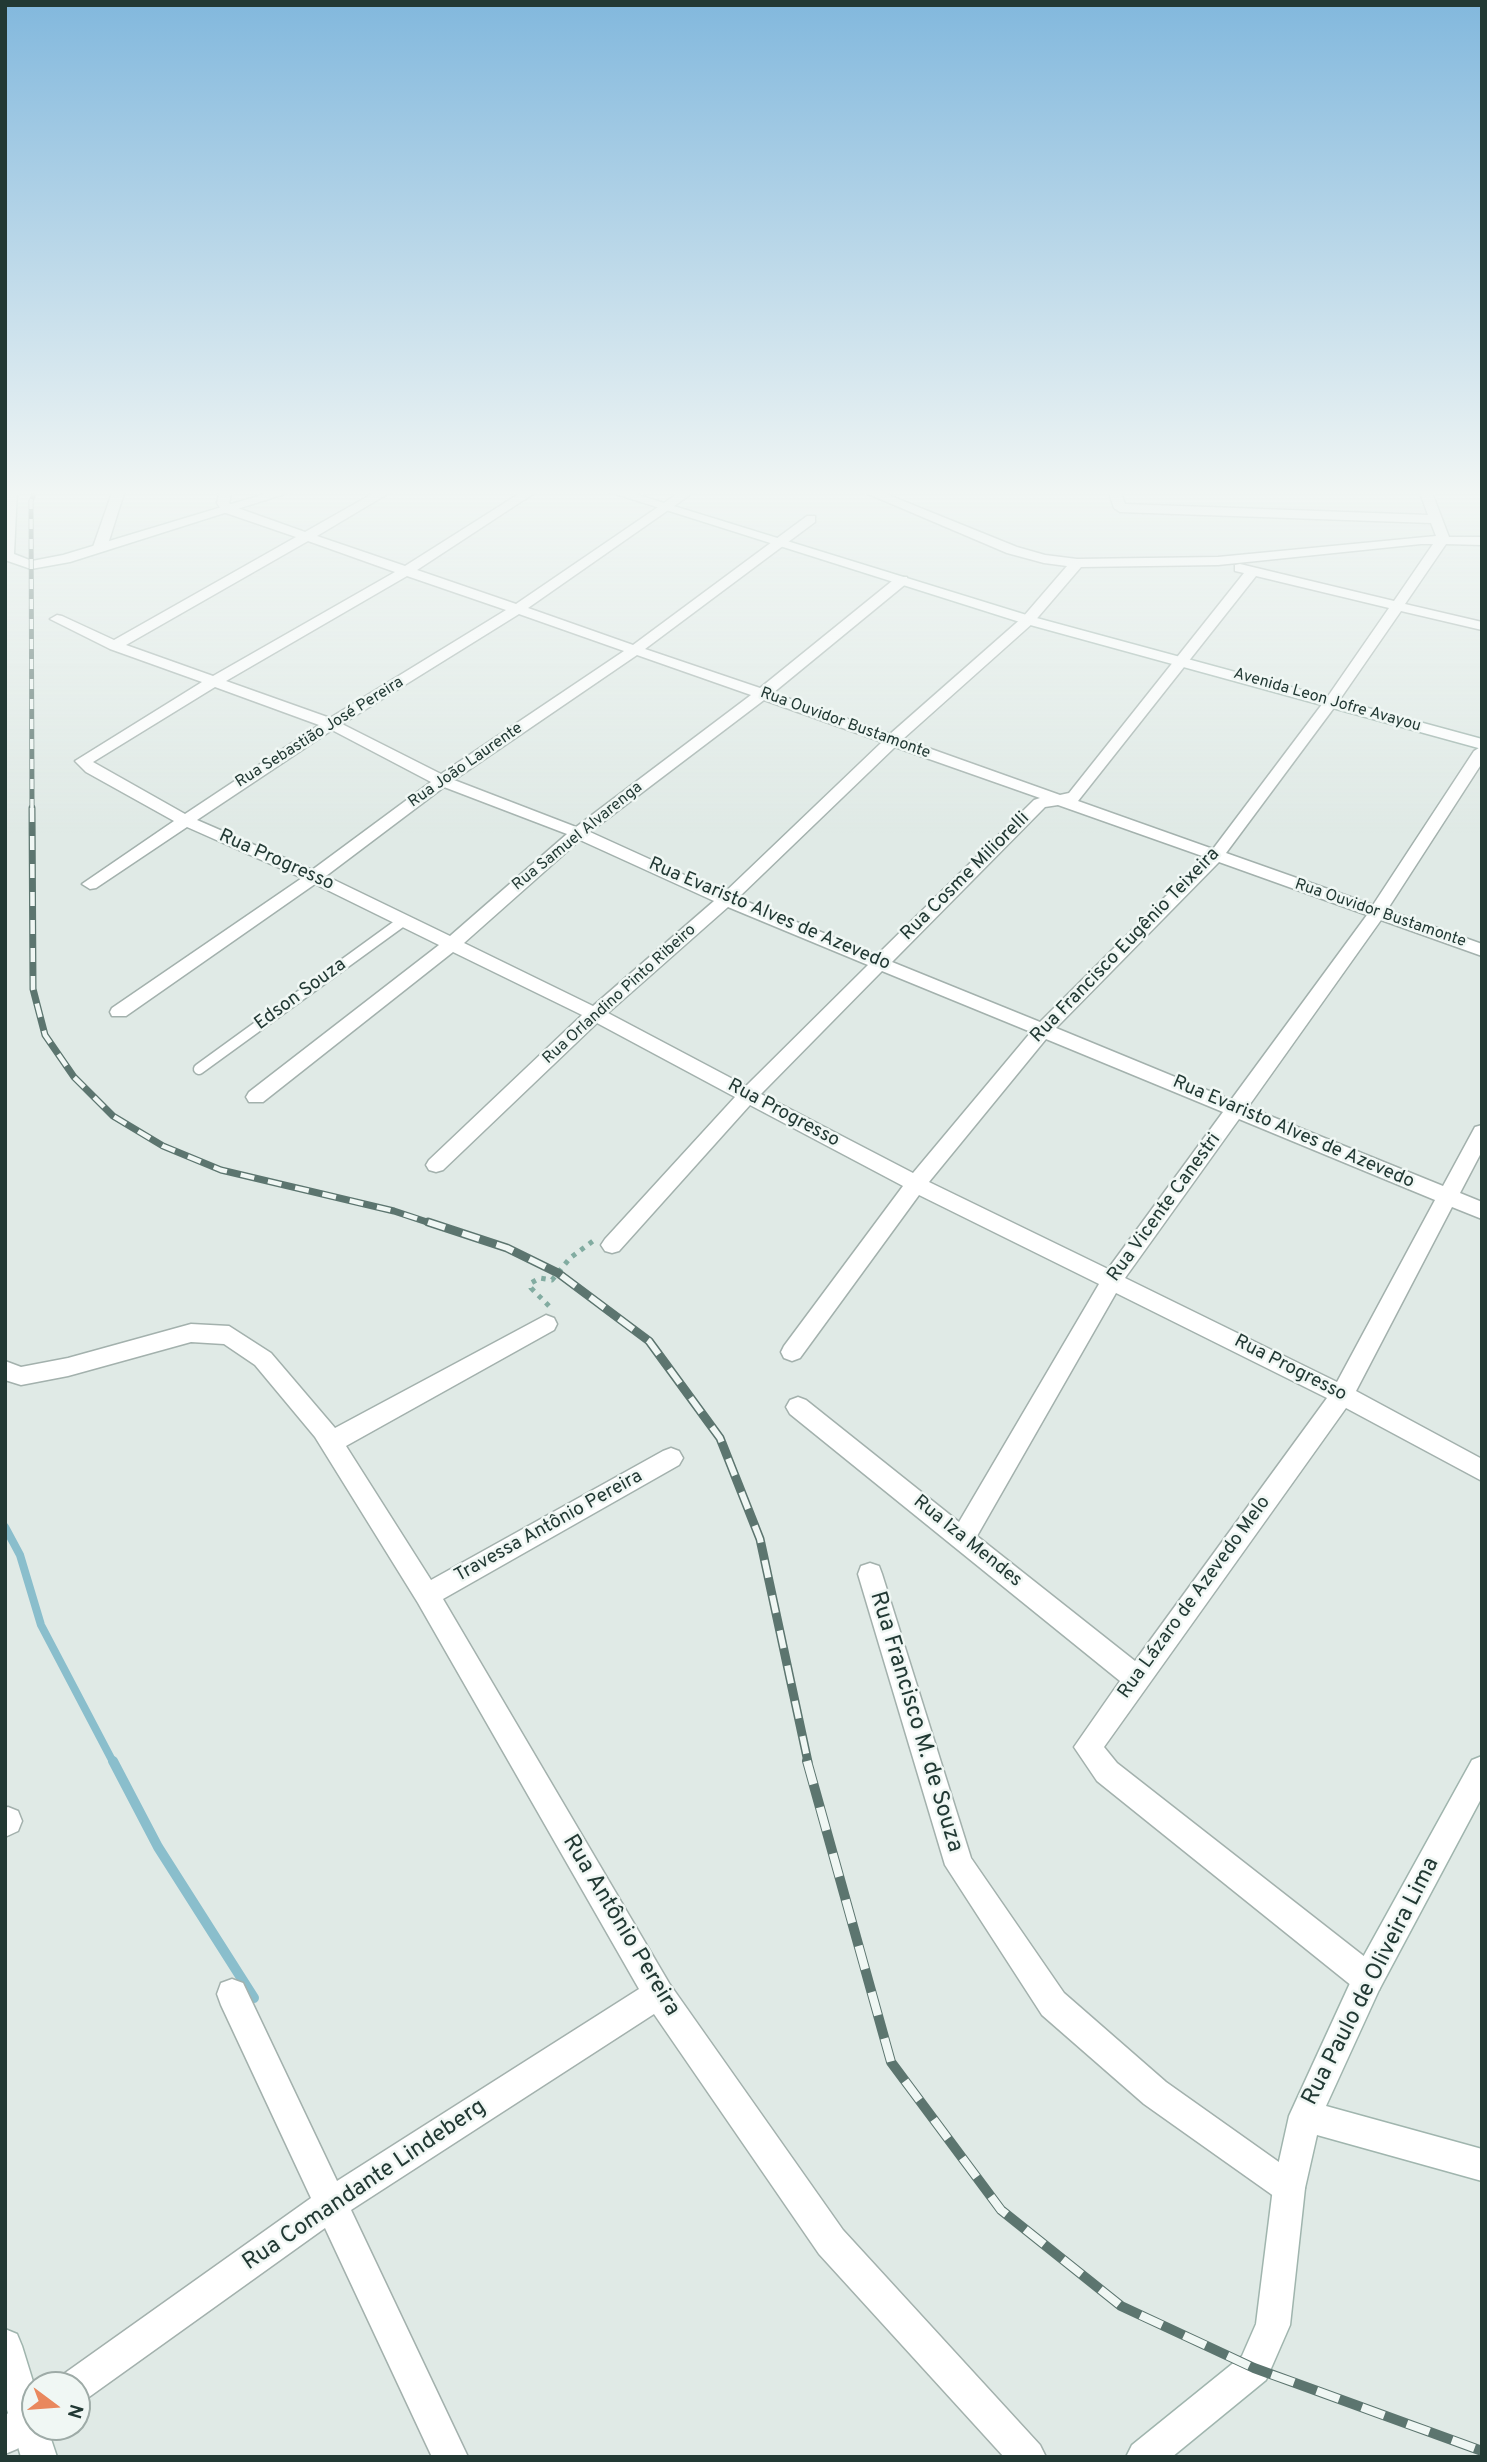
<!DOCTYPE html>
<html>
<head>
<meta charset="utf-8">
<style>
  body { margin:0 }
  #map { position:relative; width:1487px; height:2462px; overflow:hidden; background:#e0eae6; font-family:Overpass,sans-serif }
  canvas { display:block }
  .frame { position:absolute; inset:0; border:7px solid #223934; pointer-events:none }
  .north { position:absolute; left:21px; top:2371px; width:70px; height:70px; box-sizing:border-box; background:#f0f7f4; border:2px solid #9eaba7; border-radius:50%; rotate:106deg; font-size:19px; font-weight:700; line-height:28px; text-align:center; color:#223934 }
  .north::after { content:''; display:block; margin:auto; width:24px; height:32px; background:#e9885e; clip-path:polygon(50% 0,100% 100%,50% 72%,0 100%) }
</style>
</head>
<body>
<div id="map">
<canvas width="1487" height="2462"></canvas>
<div class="frame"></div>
<div class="north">N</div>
</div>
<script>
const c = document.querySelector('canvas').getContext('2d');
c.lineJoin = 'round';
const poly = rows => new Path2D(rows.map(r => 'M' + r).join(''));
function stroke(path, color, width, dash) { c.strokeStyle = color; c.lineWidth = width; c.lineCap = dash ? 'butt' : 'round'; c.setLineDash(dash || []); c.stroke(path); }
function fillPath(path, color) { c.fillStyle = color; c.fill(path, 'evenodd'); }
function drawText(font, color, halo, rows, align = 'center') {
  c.font = font + ' Overpass,sans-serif'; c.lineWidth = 5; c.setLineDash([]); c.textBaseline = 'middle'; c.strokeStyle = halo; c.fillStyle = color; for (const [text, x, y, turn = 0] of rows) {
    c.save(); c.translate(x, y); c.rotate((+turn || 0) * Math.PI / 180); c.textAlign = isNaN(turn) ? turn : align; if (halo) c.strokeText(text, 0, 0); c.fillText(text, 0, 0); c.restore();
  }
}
stroke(poly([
  [5,1527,20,1555,41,1625,113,1762]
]), '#8abecc', 8);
stroke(poly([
  [113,1761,158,1847,254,1998]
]), '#8abecc', 10);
const lane = poly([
  [199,1069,403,921]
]);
const street = poly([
  [113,490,125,490,107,547,105,550,95,550,93,547,113,490],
  [220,490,232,490,229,503,232,506,305,532,379,490,394,490,317,536,405,566,525,490,539,490,417,570,516,604,683,490,697,490,528,608,633,645,807,516,815,516,815,522,645,649,760,688,897,577,907,577,907,583,773,693,890,734,1023,617,1067,566,1044,563,1007,553,859,490,876,490,1017,547,1045,555,1077,559,1218,557,1436,536,1431,523,1120,512,1114,508,1108,490,1120,490,1125,504,1428,515,1419,490,1431,490,1449,537,1482,537,1482,545,1446,544,1405,604,1482,622,1482,630,1401,611,1336,705,1226,853,1373,905,1474,751,1482,746,1482,763,1387,910,1482,944,1482,956,1381,920,1248,1107,1443,1186,1475,1127,1482,1125,1482,1151,1460,1193,1482,1202,1482,1219,1452,1207,1356,1391,1482,1459,1482,1481,1346,1408,1104,1747,1117,1763,1379,1968,1383,1979,1379,1990,1368,1994,1357,1990,1097,1781,1074,1747,1120,1681,790,1414,786,1407,790,1400,798,1397,806,1400,959,1522,1099,1284,919,1195,800,1358,792,1361,784,1358,781,1352,784,1346,903,1186,750,1105,619,1251,612,1253,605,1251,601,1245,605,1239,735,1097,597,1023,443,1170,436,1172,429,1170,426,1165,429,1160,582,1015,453,952,263,1102,249,1102,246,1097,249,1092,439,945,315,884,126,1016,112,1016,110,1012,112,1008,302,878,187,827,96,888,90,889,82,884,174,821,86,772,75,761,202,682,110,649,50,619,57,615,62,616,114,640,296,537,223,512,217,503,220,490],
  [308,541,395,572,213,676,126,645,308,541],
  [1421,544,1433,544,1394,601,1240,564,1235,565,1235,571,1244,573,1069,793,1060,795,903,739,1033,623,1081,567,1218,565,1421,544],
  [407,576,506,610,330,718,226,681,407,576],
  [1256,576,1389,608,1326,699,1213,849,1078,801,1256,576],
  [519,614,624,651,441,774,342,724,519,614],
  [637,655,751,695,576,827,454,780,637,655],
  [215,687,319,725,185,814,93,762,215,687],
  [764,700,882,742,724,893,590,832,764,700],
  [332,730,431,782,312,870,197,820,332,730],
  [895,747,1040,798,1034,800,877,955,738,898,895,747],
  [444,787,567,834,450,936,326,876,444,787],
  [1058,805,1205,857,1040,1022,892,962,1045,807,1058,805],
  [580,840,714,901,593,1006,464,943,580,840],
  [1219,862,1367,915,1231,1100,1056,1028,1219,862],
  [728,907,868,965,746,1086,608,1013,728,907],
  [882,971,1031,1032,913,1173,761,1094,882,971],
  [1046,1039,1223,1112,1108,1269,929,1182,1046,1039],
  [1239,1119,1435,1200,1337,1382,1125,1278,1239,1119],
  [1116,1293,1327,1398,1135,1661,977,1536,1116,1293],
  [546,1315,554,1318,557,1324,554,1330,346,1446,431,1580,663,1451,671,1448,679,1451,683,1458,679,1465,443,1599,669,1983,843,2230,1040,2445,1046,2457,1004,2457,819,2254,654,2014,351,2210,468,2457,432,2457,325,2228,89,2397,77,2402,77,2385,60,2385,65,2373,311,2198,221,2005,217,1994,221,1983,232,1979,243,1983,337,2181,639,1989,418,1603,315,1437,255,1365,224,1344,191,1342,68,1376,21,1385,5,1380,5,1361,21,1367,68,1358,191,1324,229,1326,271,1353,335,1428,546,1315],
  [870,1563,879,1566,882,1574,971,1858,1064,1993,1166,2082,1300,2177,1305,2188,1300,2199,1289,2204,1278,2199,1144,2104,1042,2015,945,1865,858,1574,861,1566,870,1563],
  [8,1807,18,1811,22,1821,18,1831,5,1837,5,1808,8,1807],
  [35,2398,35,2427,47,2427,17,2449,5,2454,5,2415,35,2398]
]);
const secondary = poly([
  [5,490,17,490,14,554,32,561,63,555,278,490,297,490,70,562,31,569,5,560,5,490],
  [603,490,622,490,1033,617,1482,739,1482,749,1023,623,603,490],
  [1482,1756,1482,1797,1379,1990,1326,2106,1482,2149,1482,2181,1317,2135,1305,2188,1290,2325,1266,2380,1172,2457,1126,2457,1132,2445,1242,2356,1256,2324,1273,2188,1289,2116,1357,1968,1472,1760,1482,1756],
  [5,2329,17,2334,22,2346,35,2388,35,2427,47,2427,57,2457,21,2457,5,2403,5,2329]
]);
stroke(lane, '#a3b1ad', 13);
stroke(street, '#a3b1ad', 3);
stroke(secondary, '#a0b5ae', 3);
stroke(poly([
  [549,1306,531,1288,531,1283,540,1278,552,1280,570,1258,593,1241]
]), '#82aca1', 5, [4.5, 6]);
stroke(lane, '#fff', 10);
fillPath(street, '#fff');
fillPath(secondary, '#fff');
const railFar3 = poly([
  [32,809,31,501,36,490]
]);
const railFar2 = poly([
  [32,808,33,989,45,1035,74,1077,113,1116,163,1146,221,1170,394,1211,433,1224]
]);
const railFar1 = poly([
  [428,1222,507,1248,558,1273,649,1341,720,1438,760,1539,808,1762]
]);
const rail = poly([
  [807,1761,891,2062,1001,2210,1121,2306,1254,2368,1482,2451]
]);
stroke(railFar3, '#5c756f', 5);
stroke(railFar2, '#5c756f', 7);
stroke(railFar1, '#5c756f', 9);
stroke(rail, '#5c756f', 10);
stroke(railFar3, '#f0f7f4', 3.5, [10]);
stroke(railFar2, '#f0f7f4', 4.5, [14]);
stroke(railFar1, '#f0f7f4', 6, [18]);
stroke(rail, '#f0f7f4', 8, [24]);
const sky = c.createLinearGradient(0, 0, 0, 835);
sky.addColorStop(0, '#82b8dd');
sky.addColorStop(0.59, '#f1f6f4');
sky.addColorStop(1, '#f1f6f400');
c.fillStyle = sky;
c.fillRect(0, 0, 1487, 835);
drawText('16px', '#223934', '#f0f7f4', [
  ["Avenida Leon Jofre Avayou",1327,701,16],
  ["Rua Ouvidor Bustamonte",845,724,20],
  ["Rua Sebastião José Pereira",320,733,-32],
  ["Rua João Laurente",466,766,-35],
  ["Rua Samuel Alvarenga",578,837,-39],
  ["Rua Ouvidor Bustamonte",1380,914,19],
  ["Rua Orlandino Pinto Ribeiro",620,995,-42]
]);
drawText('19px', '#223934', '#f0f7f4', [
  ["Rua Progresso",276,861,24],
  ["Rua Cosme Miliorelli",966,877,-45],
  ["Rua Evaristo Alves de Azevedo",769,915,23],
  ["Rua Francisco Eugênio Teixeira",1126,946,-46],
  ["Edson Souza",301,995,-36],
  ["Rua Progresso",783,1114,28],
  ["Rua Evaristo Alves de Azevedo",1293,1133,23],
  ["Rua Vicente Canestri",1165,1208,-54],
  ["Rua Progresso",1290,1369,27],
  ["Travessa Antônio Pereira",549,1527,-29],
  ["Rua Iza Mendes",967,1542,39],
  ["Rua Lázaro de Azevedo Melo",1195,1598,-54]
]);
drawText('23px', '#223934', '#f0f7f4', [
  ["Rua Francisco M. de Souza",915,1722,73],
  ["Rua Antônio Pereira",620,1926,59],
  ["Rua Paulo de Oliveira Lima",1372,1982,-63],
  ["Rua Comandante Lindeberg",365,2186,-34]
]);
</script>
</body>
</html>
